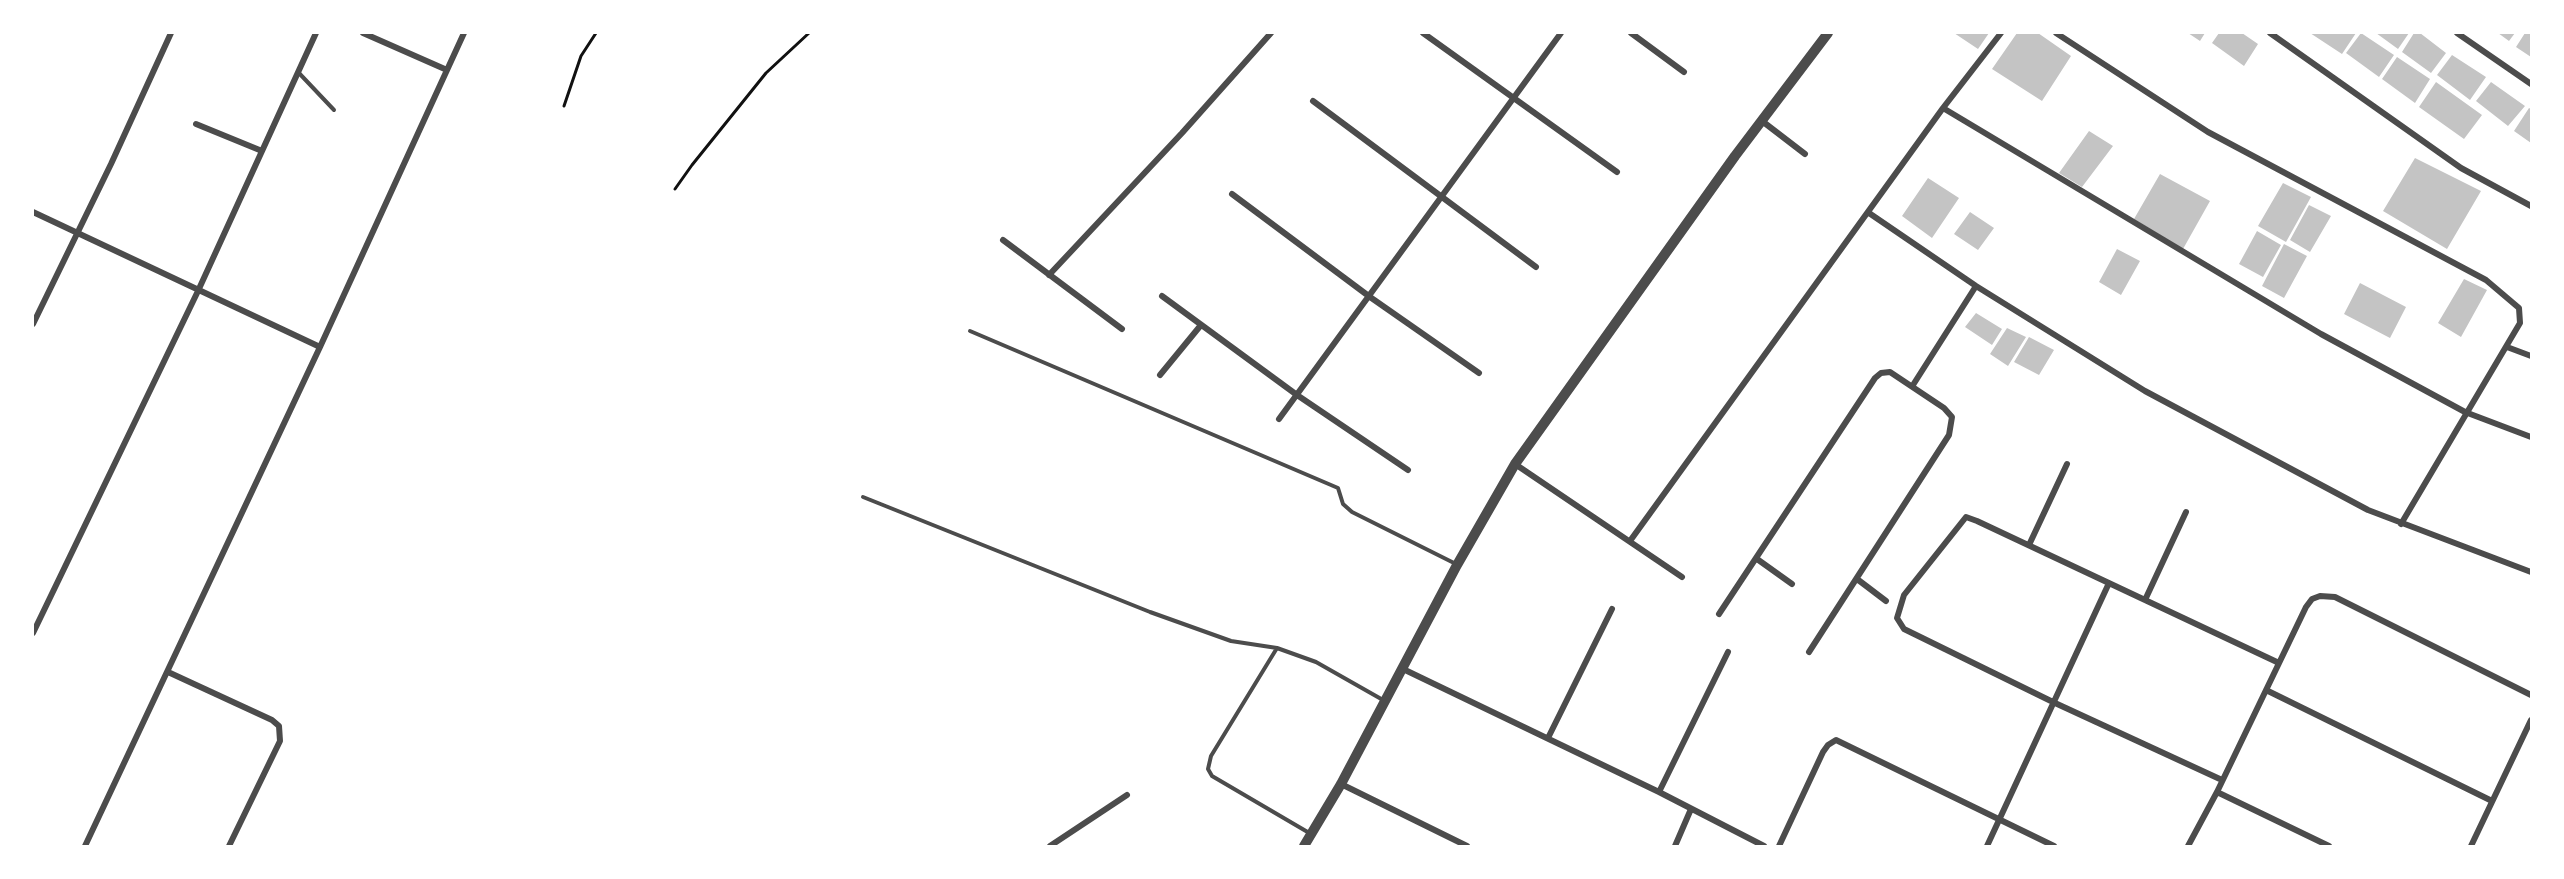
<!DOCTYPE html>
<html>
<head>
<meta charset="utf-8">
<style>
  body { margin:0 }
  #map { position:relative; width:2564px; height:879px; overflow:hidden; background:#fff; font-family:"Nunito Sans",sans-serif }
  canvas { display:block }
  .frame { position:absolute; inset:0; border:34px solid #fff; pointer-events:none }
</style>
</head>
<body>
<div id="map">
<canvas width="2564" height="879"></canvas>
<div class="frame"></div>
</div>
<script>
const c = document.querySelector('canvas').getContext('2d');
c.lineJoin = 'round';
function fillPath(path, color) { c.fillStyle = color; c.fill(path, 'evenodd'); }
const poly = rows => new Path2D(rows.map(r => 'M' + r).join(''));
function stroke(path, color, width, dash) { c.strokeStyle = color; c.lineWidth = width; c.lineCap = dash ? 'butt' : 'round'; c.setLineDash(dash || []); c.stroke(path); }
fillPath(poly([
  [1954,33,1989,33,1978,49],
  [2017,33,2038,33,2071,56,2042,101,1992,69],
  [2188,33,2205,33,2200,41],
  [2219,33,2242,33,2258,44,2244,66,2212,43],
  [2310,33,2356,33,2342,54],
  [2361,33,2394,55,2379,77,2346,53],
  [2376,33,2409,33,2398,49],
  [2414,33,2420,33,2446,53,2431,73,2402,52],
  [2498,33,2515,33,2509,41],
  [2525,33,2531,33,2531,57,2516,47],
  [2452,55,2486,77,2470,100,2437,75],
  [2397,57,2430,79,2415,103,2382,79],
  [2436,82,2482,115,2464,139,2419,107],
  [2491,82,2525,106,2508,126,2476,101],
  [2529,108,2531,109,2531,143,2514,131],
  [2089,131,2113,146,2082,187,2059,173],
  [2415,158,2481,191,2447,249,2383,211],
  [2160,174,2210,201,2183,249,2134,219],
  [1928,178,1959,198,1932,238,1902,216],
  [2283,183,2311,197,2286,242,2258,226],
  [2309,205,2331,216,2310,252,2290,240],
  [1970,212,1994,228,1978,250,1954,234],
  [2257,231,2281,245,2263,277,2239,264],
  [2284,244,2307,256,2284,298,2262,286],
  [2117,249,2140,261,2121,295,2099,282],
  [2464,279,2487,290,2461,337,2438,323],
  [2360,283,2406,307,2390,338,2344,314],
  [1976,313,2002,329,1992,345,1965,327],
  [2007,328,2026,337,2008,366,1990,354],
  [2029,337,2054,350,2039,375,2014,362]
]), '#c4c4c4');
stroke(poly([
  [564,106,581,56,596,33],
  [675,189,692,165,766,73,809,33]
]), '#111', 3);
stroke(poly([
  [298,72,334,110],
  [970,331,1338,488,1343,504,1352,512,1456,564],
  [863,497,1150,612,1231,641,1277,648,1316,662,1383,700],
  [1277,648,1211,756,1208,769,1212,776,1311,834]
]), '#4c4c4c', 4);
stroke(poly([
  [363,33,447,70],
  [1423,33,1617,172],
  [1631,33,1684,72],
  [2056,33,2208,132,2486,280,2519,308,2520,323,2401,524],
  [2270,33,2461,168,2531,206],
  [2457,33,2531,84],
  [1313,101,1536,267],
  [1943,108,2321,334,2465,412,2531,437],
  [1762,121,1805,154],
  [196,124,262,151],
  [1232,194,1370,297,1479,373],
  [33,212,320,347],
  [1869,213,1976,286,2145,391,2368,510,2531,572],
  [1003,240,1122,329],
  [1049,275,1182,133,1271,33],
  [1162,296,1297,395,1408,470],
  [33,324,111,164,171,33],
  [2507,347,2531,356],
  [1160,375,1201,325],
  [1913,385,1976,286],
  [1279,419,1561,33],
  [1515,464,1682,577],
  [1630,541,1943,108,2001,33],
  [2029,545,2067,464],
  [1757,559,1792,584],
  [1857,579,1886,601],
  [2145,600,2186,512],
  [1719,614,1875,378,1881,373,1890,372,1944,408,1952,417,1949,435,1809,652],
  [33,633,198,291,316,33],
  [1403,669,1659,792,1764,846],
  [168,672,272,720,279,726,280,741,229,846],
  [2266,690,2492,801],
  [1548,738,1612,609],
  [2222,780,2055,703,1904,629,1897,618,1904,595,1966,517,1977,521,2279,663],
  [1341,784,1467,846],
  [1659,792,1728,652],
  [2217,792,2329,846],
  [85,846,320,347,464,33],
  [1050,846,1127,795],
  [1675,846,1691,809],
  [1779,846,1823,752,1828,745,1836,740,2054,846],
  [1987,846,2109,583],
  [2188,846,2217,792,2306,607,2312,599,2320,596,2335,597,2531,695],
  [2471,846,2531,720]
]), '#4c4c4c', 6);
stroke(poly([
  [1304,846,1341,784,1457,565,1515,464,1735,156,1828,33]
]), '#4c4c4c', 10);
</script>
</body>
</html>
